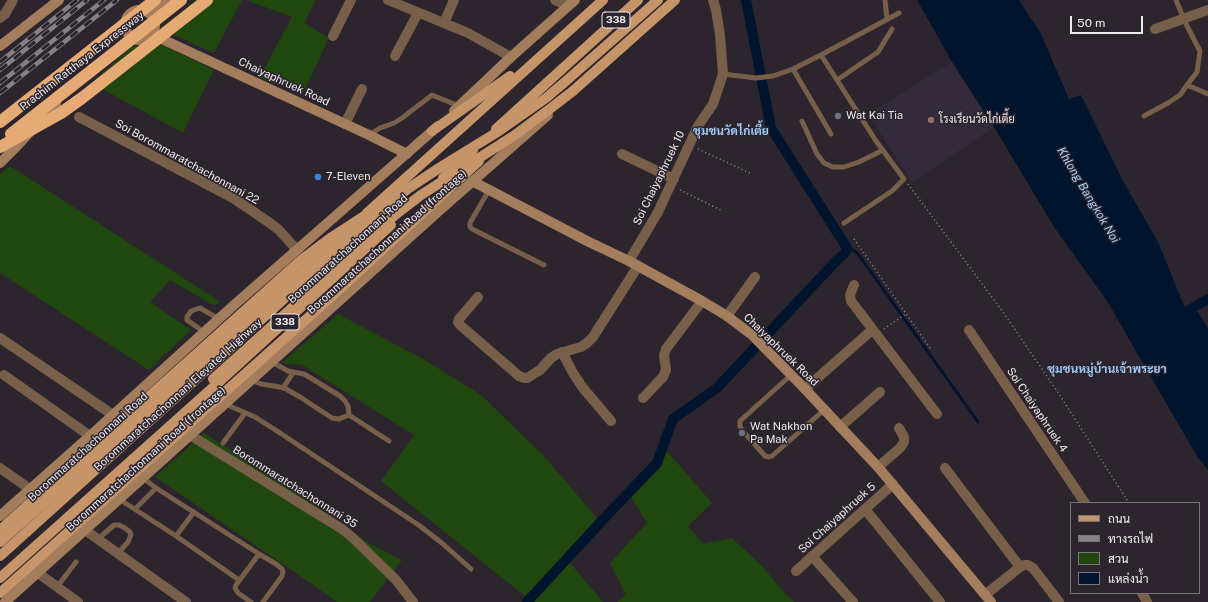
<!DOCTYPE html>
<html>
<head>
<meta charset="utf-8">
<style>
  body { margin:0 }
  #map { position:relative; width:1208px; height:602px; overflow:hidden; background:#2c252d; font-family:"Public Sans",Sarabun,sans-serif }
  canvas { display:block }
  .legend { position:absolute; left:1070px; top:502px; width:130px; height:92px; box-sizing:border-box; background:#2c252d; border:1px solid #7a747b; margin:0; padding:5px 7px; list-style:none; font-size:12px; color:#efeaf0 }
  .legend li { display:flex; align-items:center; gap:8px; height:20px }
  .legend b { width:20px; border:1px solid #7a747b }
  .scale { position:absolute; left:1070px; top:16px; width:73px; height:18px; box-sizing:border-box; border:2px solid #efeaf0; border-top:0; padding-left:5px; font-size:12px; line-height:14px; white-space:nowrap; color:#efeaf0; -webkit-text-stroke:3px #2c252d; paint-order:stroke }
</style>
</head>
<body>
<div id="map">
<canvas width="1208" height="602"></canvas>
<ul class="legend">
<li><b style="height:5px;background:#c69469"></b>ถนน</li>
<li><b style="height:5px;background:#868087"></b>ทางรถไฟ</li>
<li><b style="height:11px;background:#20470e"></b>สวน</li>
<li><b style="height:11px;background:#00142d"></b>แหล่งน้ำ</li>
</ul>
<div class="scale">50 m</div>
</div>
<script>
const c = document.querySelector('canvas').getContext('2d');
c.lineJoin = 'round';
function fillPath(path, color) { c.fillStyle = color; c.fill(path, 'evenodd'); }
const poly = rows => new Path2D(rows.map(r => 'M' + r).join(''));
function stroke(path, color, width, dash) { c.strokeStyle = color; c.lineWidth = width; c.lineCap = dash ? 'butt' : 'round'; c.setLineDash(dash || []); c.stroke(path); }
function drawText(font, color, halo, rows, align = 'center') {
  c.font = font + ' "Public Sans",Sarabun,sans-serif'; c.lineWidth = 3; c.setLineDash([]); c.textBaseline = 'middle'; c.strokeStyle = halo; c.fillStyle = color; for (const [text, x, y, turn = 0] of rows) {
    c.save(); c.translate(x, y); c.rotate((+turn || 0) * Math.PI / 180); c.textAlign = isNaN(turn) ? turn : align; if (halo) c.strokeText(text, 0, 0); c.fillText(text, 0, 0); c.restore();
  }
}
fillPath(poly([
  [952,62,994,127,912,182,868,114]
]), '#332b3b');
fillPath(poly([
  [196,0,242,0,214,53,160,29],
  [246,0,316,0,304,23,329,38,303,94,259,78,292,17],
  [139,45,162,45,214,70,183,133,104,90,96,79,131,47],
  [10,166,219,301,215,306,170,280,150,302,191,330,149,370,0,273,0,174],
  [338,314,423,359,481,395,544,456,597,518,526,597,381,481,414,435,302,365,282,363],
  [204,433,308,500,370,544,402,560,370,602,337,602,309,582,155,477],
  [666,450,712,503,688,526,703,544,732,538,763,567,780,588,794,602,617,602,626,595,610,563,647,523,631,497,660,468],
  [569,562,603,602,532,602]
]), '#20470e');
fillPath(poly([
  [917,0,1019,0,1041,34,1069,99,1081,95,1123,181,1159,244,1184,306,1198,312,1208,329,1208,470,1198,458,1107,301,1054,227,994,127,952,62]
]), '#00142d');
stroke(poly([
  [847,248,855,251,858,254,978,422]
]), '#00142d', 3);
stroke(poly([
  [1179,316,1208,299],
  [527,602,610,512,657,463,673,419,717,388,838,259,845,253,847,248,771,128,746,0]
]), '#00142d', 10);
stroke(poly([
  [698,149,752,174],
  [908,184,1003,312,1059,394,1129,503],
  [680,190,723,211],
  [854,239,930,348],
  [884,329,906,314]
]), '#918b92', 1.5, [1, 3]);
stroke(poly([
  [885,0,887,19],
  [1176,0,1187,26,1200,51,1197,72,1187,85,1208,94],
  [821,55,876,141,904,179,892,191,844,223],
  [793,69,831,134],
  [723,74,756,78,773,76,793,69,821,55,899,13],
  [837,80,878,52,892,29],
  [1144,116,1168,103,1180,95,1187,85],
  [802,121,817,154,824,163,833,167,844,167,859,162,883,150],
  [369,135,380,128,394,123,402,118,432,95,459,106],
  [489,190,470,223,470,227,472,229,544,265],
  [204,332,187,320,187,317,191,311,200,308,219,319],
  [272,362,288,371,304,374,309,377,340,396,345,401,348,406,349,415],
  [791,375,740,421,740,426,742,430,765,456,769,457,772,456,824,410],
  [251,380,261,384,280,387,286,389,300,397,332,418,339,419,349,415],
  [283,388,293,373],
  [225,404,255,417,274,429,420,526,443,544,471,569],
  [349,415,389,441],
  [223,443,245,413],
  [143,478,156,488,259,554,276,564,282,569,283,572,282,576,263,602],
  [119,499,176,536,239,580],
  [135,509,156,488],
  [176,536,194,512],
  [98,539,114,525,119,525,125,528,130,532,131,535,128,542,118,553],
  [57,587,76,562],
  [251,602,238,593,235,588,236,585,259,554]
]), '#775f4a', 5);
stroke(poly([
  [388,0,468,33,511,57],
  [555,0,568,6],
  [0,18,5,14,13,0],
  [444,23,454,0],
  [1155,29,1208,10],
  [333,36,351,0],
  [395,56,418,13],
  [79,117,233,198,270,223,279,230,297,250],
  [345,124,362,89],
  [622,154,674,179],
  [629,261,658,212,698,126,713,104,723,74,720,35,716,10,713,0],
  [854,285,850,295,851,301,937,414],
  [478,297,459,319,458,322,460,325,519,376,524,378,527,378,540,370,551,358,557,354,581,347,587,343,593,337,638,266],
  [727,316,755,277],
  [969,330,1034,427,1085,503],
  [0,338,113,415],
  [562,352,573,373,583,388,611,421],
  [4,375,90,436],
  [805,389,872,330,873,330],
  [643,398,663,377,666,370,664,355,666,349,702,301],
  [840,427,880,392],
  [190,435,342,529,353,538,396,580,413,602],
  [878,467,900,448,904,442,904,437,899,428],
  [0,468,30,489],
  [945,468,1020,567],
  [865,509,940,602],
  [85,530,186,602],
  [812,556,853,602],
  [796,571,893,484],
  [38,573,78,602],
  [1142,593,1147,602],
  [985,595,1020,567,1024,565,1028,565,1033,568,1059,602]
]), '#775f4a', 10);
stroke(poly([
  '125 25a15 15 0 1 1 30 0a15 15 0 1 1-30 0Z',
  [150,14,167,0],
  [151,34,369,135,407,154],
  [0,46,59,0],
  [454,111,511,57,575,0],
  [0,163,14,149,56,104],
  [472,181,589,242,629,261,702,301,727,316,752,335,805,389,878,467,991,602],
  [0,516,90,436,233,306,438,126],
  [5,602,440,210,548,115]
]), '#a47d5c', 10);
stroke(poly([
  [496,129,638,0],
  [432,131,510,76],
  [443,178,473,150],
  [367,213,603,0],
  [0,542,348,231],
  [0,556,205,371],
  [0,578,219,382,391,225],
  [0,593,330,298,479,161]
]), '#c69469', 10);
const rail = poly([
  [0,62,77,0],
  [0,70,87,0],
  [0,83,104,0],
  [0,93,117,0]
]);
stroke(rail, '#868087', 4.5);
stroke(rail, '#2c252d', 3, [9]);
stroke(poly([
  [205,371,369,221,409,188,439,168,499,131,546,98,566,81,658,0],
  [213,379,395,215,421,195,515,135,551,108,573,91,610,58,675,0],
  [0,530,301,260,329,239,375,209]
]), '#c69469', 10);
stroke(poly([
  [0,122,155,0],
  [11,134,181,0],
  [0,147,61,113,82,98,207,0]
]), '#e6aa75', 12);
for (const [x, y, r, color] of [
  [838,116,4,"#6b7280"],
  [931,120,4,"#8d6e63"],
  [318,177,4,"#3f7fe0"],
  [742,433,4,"#6b7280"]
]) { const dot = new Path2D(); dot.arc(x, y, r, 0, 2 * Math.PI); c.fillStyle = color; c.fill(dot); stroke(dot, '#2c252d', 1.5); }
for (const [x, y, w] of [
  [616,20,28],
  [285,322,28]
]) { const box = new Path2D(); box.roundRect(x - w / 2, y - 8, w, 16, 3); c.fillStyle = '#2c252d'; c.fill(box); stroke(box, '#efeaf0', 1); }
drawText('bold 10px', '#efeaf0', null, [
  ["338",616,20],
  ["338",285,322]
]);
drawText('11px', '#efeaf0', '#2c252d', [
  ["Prachim Ratthaya Expressway",82,61,-38],
  ["Chaiyaphruek Road",284,82,25],
  ["Soi Borommaratchachonnani 22",187,162,29],
  ["Soi Chaiyaphruek 10",659,178,-64],
  ["Borommaratchachonnani Road (frontage)",387,242,-42],
  ["Borommaratchachonnani Road",348,249,-42],
  ["Chaiyaphruek Road",781,350,44],
  ["Borommaratchachonnani Elevated Highway",178,395,-42],
  ["Soi Chaiyaphruek 4",1037,410,56],
  ["Borommaratchachonnani Road",88,447,-42],
  ["Borommaratchachonnani Road (frontage)",146,459,-42],
  ["Borommaratchachonnani 35",295,487,32],
  ["Soi Chaiyaphruek 5",837,518,-42]
]);
drawText('11px', '#efeaf0', '#2c252d', [
  ["Wat Kai Tia",846,116],
  ["โรงเรียนวัดไก่เตี้ย",939,120],
  ["7-Eleven",326,177],
  ["Wat Nakhon",750,427],
  ["Pa Mak",750,440]
], 'left');
drawText('bold 12px', '#a1caf9', '#2c252d', [
  ["ชุมชนวัดไก่เตี้ย",731,131],
  ["ชุมชนหมู่บ้านเจ้าพระยา",1107,369]
]);
drawText('italic 12px', '#a5cefb', '#2c252d', [
  ["Khlong Bangkok Noi",1088,195,59]
]);
</script>
</body>
</html>
